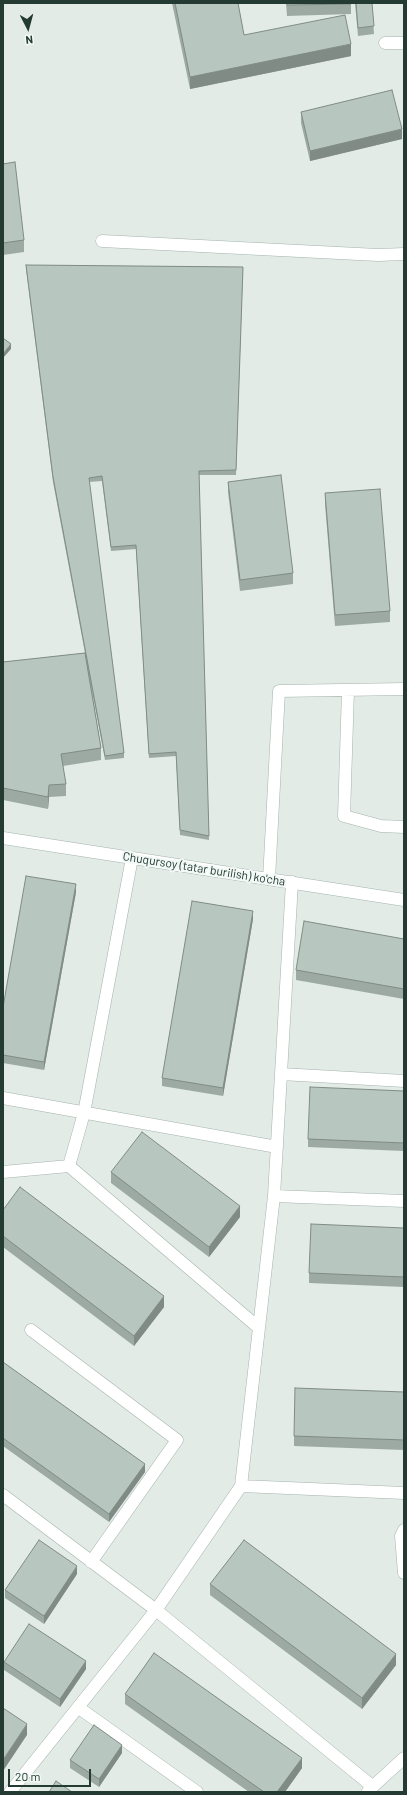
<!DOCTYPE html>
<html>
<head>
<meta charset="utf-8">
<style>
  body { margin:0 }
  #map { position:relative; width:407px; height:1795px; overflow:hidden; background:#e2ebe6; font-family:Barlow,sans-serif }
  canvas { display:block }
  .frame { position:absolute; inset:0; border:4px solid #233b33; pointer-events:none }
  .north { position:absolute; left:8px; top:8px; width:40px; height:40px; -webkit-text-stroke:3px #f2f8f5; paint-order:stroke; rotate:174deg; font-size:11px; font-weight:700; line-height:16px; text-align:center; color:#233b33 }
  .north::after { content:''; display:block; margin:auto; width:14px; height:18px; background:#233b33; clip-path:polygon(50% 0,100% 100%,50% 72%,0 100%) }
  .scale { position:absolute; left:8px; top:1769px; width:83px; height:18px; box-sizing:border-box; border:2px solid #233b33; border-top:0; padding-left:5px; font-size:12px; line-height:14px; white-space:nowrap; color:#233b33; -webkit-text-stroke:3px #f2f8f5; paint-order:stroke }
</style>
</head>
<body>
<div id="map">
<canvas width="407" height="1795"></canvas>
<div class="frame"></div>
<div class="north">N</div>
<div class="scale">20 m</div>
</div>
<script>
const c = document.querySelector('canvas').getContext('2d');
c.lineJoin = 'round';
const poly = rows => new Path2D(rows.map(r => 'M' + r).join(''));
function stroke(path, color, width, dash) { c.strokeStyle = color; c.lineWidth = width; c.lineCap = dash ? 'butt' : 'round'; c.setLineDash(dash || []); c.stroke(path); }
function fillPath(path, color) { c.fillStyle = color; c.fill(path, 'evenodd'); }
function drawText(font, color, halo, rows, align = 'center') {
  c.font = font + ' Barlow,sans-serif'; c.lineWidth = 4; c.setLineDash([]); c.textBaseline = 'middle'; c.strokeStyle = halo; c.fillStyle = color; for (const [text, x, y, turn = 0] of rows) {
    c.save(); c.translate(x, y); c.rotate((+turn || 0) * Math.PI / 180); c.textAlign = isNaN(turn) ? turn : align; if (halo) c.strokeText(text, 0, 0); c.fillText(text, 0, 0); c.restore();
  }
}
const service = poly([
  [385,43,404,43],
  [102,241,378,255,404,254],
  [348,690,344,816,381,826,404,827],
  [269,879,279,691,404,689],
  [281,1074,404,1081],
  [3,1098,277,1147],
  [69,1166,259,1328],
  [3,1172,69,1166,84,1113,132,858],
  [274,1196,404,1201],
  [31,1330,177,1440,91,1562],
  [241,1486,404,1493],
  [3,1495,156,1610,372,1786],
  [404,1530,401,1536,404,1573],
  [79,1708,197,1792],
  [368,1791,404,1758],
  [10,1792,156,1610,241,1486,274,1196,292,882]
]);
const minor = poly([
  [3,838,404,900]
]);
stroke(service, '#a5b3ad', 13);
stroke(minor, '#a5b3ad', 13);
stroke(service, '#fff', 12);
stroke(minor, '#fff', 12);
fillPath(poly([
  [172,3,238,3,244,35,351,56,190,89],
  [286,3,351,3,351,14,287,16],
  [355,3,372,3,374,34,358,36],
  [301,112,402,139,310,161,301,123],
  [3,164,24,240,24,252,3,255],
  [26,265,243,267,236,475,199,475,209,840,180,835,176,756,149,758,136,549,111,551,102,481,89,482,124,753,124,758,105,760,91,686,101,748,101,760,63,766,66,784,66,796,49,797,48,809,3,800,3,662,85,653,53,482,26,269],
  [228,482,293,573,293,584,240,591,228,492],
  [325,493,390,611,390,622,335,626,325,504],
  [76,892,44,1070,3,1063,3,1007],
  [253,919,223,1096,162,1086,162,1078],
  [404,939,404,999,296,980,296,970],
  [404,1091,404,1151,308,1147,308,1139],
  [111,1172,240,1217,209,1257,111,1183],
  [3,1210,164,1307,134,1346,3,1247],
  [404,1228,404,1287,309,1283,309,1273],
  [3,1362,145,1472,109,1522,3,1446],
  [404,1392,404,1450,294,1446,294,1436],
  [77,1574,44,1624,5,1598,5,1590],
  [210,1584,396,1665,362,1709,210,1595],
  [4,1662,86,1669,60,1707,4,1670],
  [125,1694,302,1768,285,1792,249,1792,125,1704],
  [122,1753,99,1787,70,1768,70,1760]
]), '#9daaa4');
fillPath(poly([
  [351,44,351,56,190,89,190,77],
  [402,129,402,139,310,161,310,151],
  [11,344,11,349,3,358,3,354],
  [49,785,49,797,48,809,48,797],
  [76,884,76,892,44,1070,44,1062],
  [253,911,253,919,223,1096,223,1088],
  [240,1206,240,1217,209,1257,209,1247],
  [164,1296,164,1307,134,1346,134,1336],
  [145,1464,145,1472,109,1522,109,1514],
  [77,1566,77,1574,44,1624,44,1616],
  [396,1654,396,1665,362,1709,362,1698],
  [86,1661,86,1669,60,1707,60,1699],
  [27,1724,27,1735,3,1771,3,1760],
  [122,1745,122,1753,99,1787,99,1779],
  [302,1758,302,1768,285,1792,277,1792]
]), '#808b86');
const building = poly([
  [175,3,238,3,244,35,345,15,351,44,190,77,175,3],
  [287,3,351,3,351,4,287,5,287,3],
  [356,3,372,3,374,26,358,28,356,3],
  [392,90,402,129,310,151,301,112,392,90],
  [15,162,24,240,3,243,3,164,15,162],
  [26,265,243,267,236,470,199,471,209,836,180,830,176,752,149,754,136,545,111,547,102,476,89,478,124,753,105,756,53,477,26,265],
  [3,338,11,344,3,354,3,338],
  [281,475,293,573,240,580,228,482,281,475],
  [380,489,390,611,335,615,325,493,380,489],
  [85,653,101,748,61,754,66,784,49,785,48,797,3,788,3,662,85,653],
  [26,876,76,884,44,1062,3,1055,3,1007,26,876],
  [192,901,253,911,223,1088,162,1078,192,901],
  [304,921,404,939,404,989,296,970,304,921],
  [310,1087,404,1091,404,1143,308,1139,310,1087],
  [142,1132,240,1206,209,1247,111,1172,142,1132],
  [20,1187,164,1296,134,1336,3,1236,3,1210,20,1187],
  [311,1224,404,1228,404,1277,309,1273,311,1224],
  [3,1362,145,1464,109,1514,3,1438,3,1362],
  [295,1388,404,1392,404,1440,294,1436,295,1388],
  [39,1540,77,1566,44,1616,5,1590,39,1540],
  [244,1540,396,1654,362,1698,210,1584,244,1540],
  [29,1624,86,1661,60,1699,4,1662,29,1624],
  [154,1653,302,1758,277,1792,264,1792,125,1694,154,1653],
  [3,1708,27,1724,3,1760,3,1708],
  [94,1725,122,1745,99,1779,70,1760,94,1725],
  [56,1781,72,1792,49,1792,56,1781]
]);
fillPath(building, '#b7c6bf');
stroke(building, '#808b86', 1);
drawText('12px', '#233b33', '#f2f8f5', [
  ["Chuqursoy (tatar burilish) ko'cha",204,869,9]
]);
</script>
</body>
</html>
